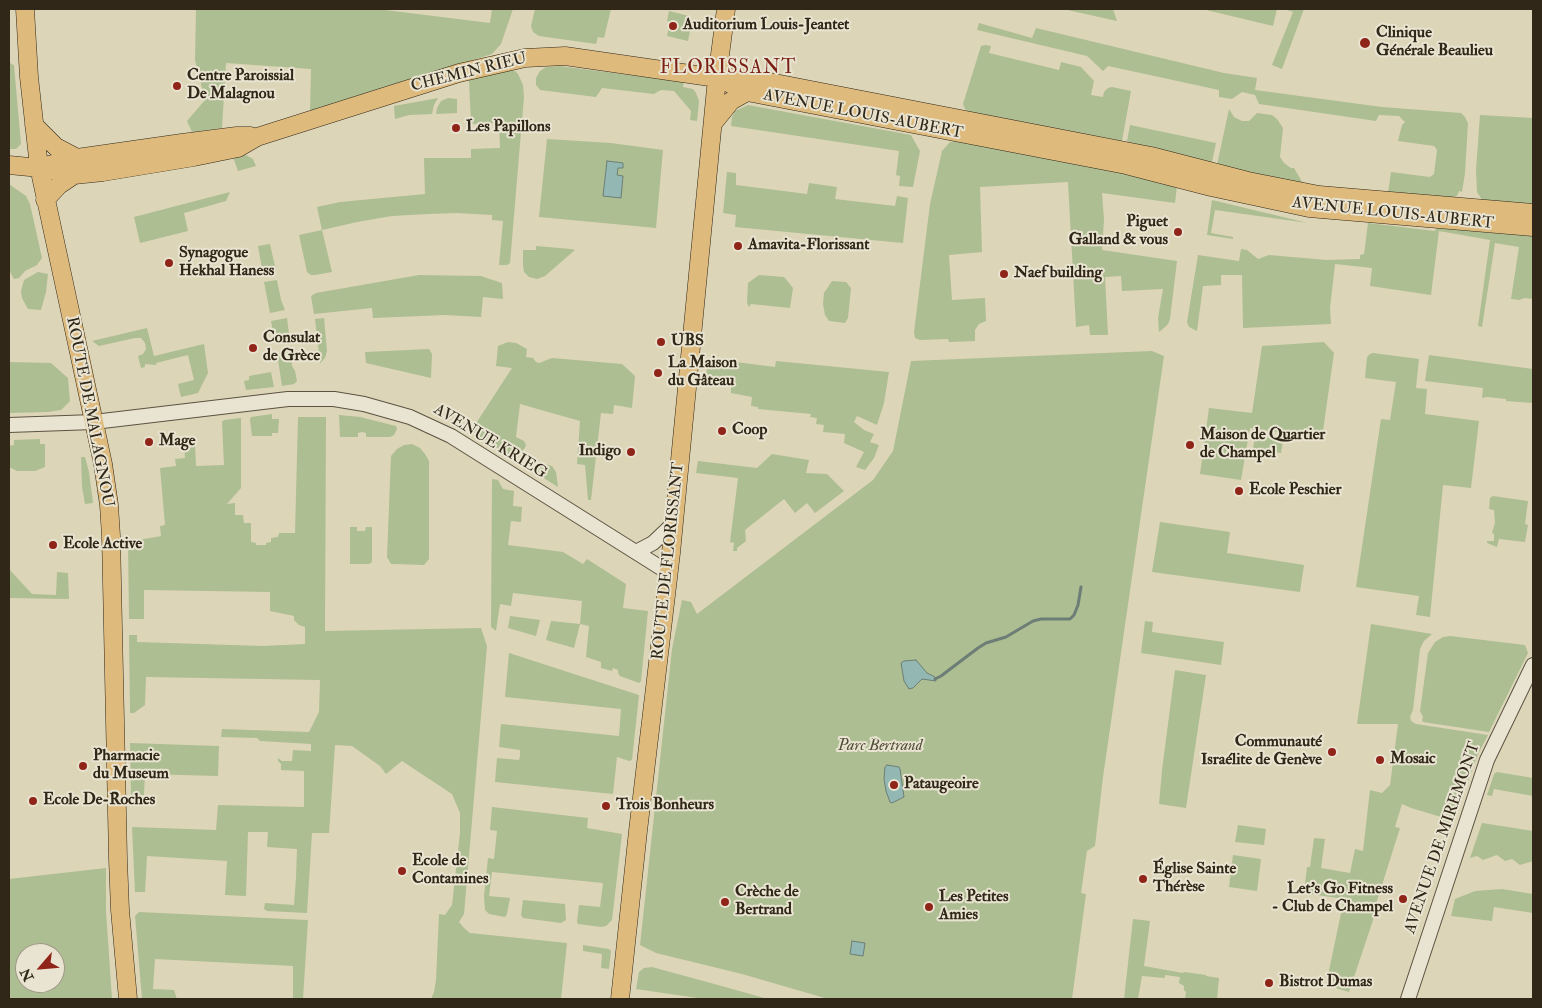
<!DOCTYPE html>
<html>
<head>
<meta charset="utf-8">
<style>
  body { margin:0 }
  #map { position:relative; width:1542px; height:1008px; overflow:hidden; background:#ddd5b8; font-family:"IM FELL Double Pica",serif }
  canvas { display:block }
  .frame { position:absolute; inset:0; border:10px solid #312719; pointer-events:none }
  .north { position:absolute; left:15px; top:943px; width:50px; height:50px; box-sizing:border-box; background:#e9e4d1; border:1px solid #9f9887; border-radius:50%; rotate:243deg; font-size:14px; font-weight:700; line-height:20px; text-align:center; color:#312719 }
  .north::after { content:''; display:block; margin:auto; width:18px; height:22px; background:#8f2418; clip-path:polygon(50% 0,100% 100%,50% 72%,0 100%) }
</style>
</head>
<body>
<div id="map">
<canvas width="1542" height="1008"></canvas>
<div class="frame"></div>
<div class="north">N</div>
</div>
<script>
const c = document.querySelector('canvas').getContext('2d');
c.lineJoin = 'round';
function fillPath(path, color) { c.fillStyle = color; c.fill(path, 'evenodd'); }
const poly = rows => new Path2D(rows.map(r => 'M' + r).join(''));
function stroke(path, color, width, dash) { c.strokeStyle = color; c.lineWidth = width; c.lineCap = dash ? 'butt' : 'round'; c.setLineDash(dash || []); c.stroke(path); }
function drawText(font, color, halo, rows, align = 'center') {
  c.font = font + ' "IM FELL Double Pica",serif'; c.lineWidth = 4; c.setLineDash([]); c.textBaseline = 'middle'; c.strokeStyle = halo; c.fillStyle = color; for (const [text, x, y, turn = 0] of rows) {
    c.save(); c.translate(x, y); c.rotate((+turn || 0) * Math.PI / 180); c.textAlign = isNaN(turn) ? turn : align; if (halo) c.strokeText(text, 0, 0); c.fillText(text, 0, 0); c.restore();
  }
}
fillPath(poly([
  [196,9,377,9,490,23,492,9,513,9,501,44,492,54,310,112,311,69,226,63,222,128,192,132,187,121,205,100,195,60],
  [535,9,611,9,604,38,598,37,596,44,539,36,533,32,531,26],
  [1063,9,1113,9,1117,21],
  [1202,9,1277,9,1273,26],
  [1284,9,1304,9,1282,69,1272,65,1293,12],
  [669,11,689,16,686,29,690,31,688,41,667,36,670,22,667,21],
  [979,23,1032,38,1036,28,1224,73,1257,78,1255,90,1382,107,1461,113,1465,117,1468,123,1465,173,1462,192,1459,191,1457,196,1450,198,1388,193,1391,172,1430,177,1434,174,1437,150,1434,146,1398,141,1402,125,1405,122,1399,116,1379,115,1376,121,1259,104,1255,95,1242,92,1232,99,1219,97,1219,90,1108,66,1103,71,1087,56,977,30],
  [985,45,991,46,989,53,1059,70,1061,62,1081,67,1094,81,1091,95,1103,97,1104,92,1108,88,1112,87,1131,91,1122,141,969,112,965,109,963,104,981,46],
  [9,60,11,64,14,65,21,144,16,149,9,149],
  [559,66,684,82,683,87,693,89,696,93,699,101,697,121,690,120,691,111,674,91,661,90,654,94,602,88,596,97,540,90,536,85,536,78,540,71,546,67],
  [509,70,515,71,518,74,523,85,524,97,510,263,507,265,499,265,503,221,492,220,492,215,457,213,428,214,392,216,357,222,322,230,332,272,315,275,311,275,307,272,299,235,322,230,317,207,340,202,425,194,424,158,471,158,471,149,500,148,499,123,471,124,469,80],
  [438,98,434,105,432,114,409,115,395,119,394,106],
  [448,98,457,99,457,113,436,114,437,108,441,101],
  [748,105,911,135,920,151,913,187,899,186,900,176,896,175,899,151,731,126,732,117,735,111],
  [1229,109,1234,117,1242,121,1249,121,1257,113,1272,115,1277,119,1283,128,1280,157,1284,163,1291,168,1294,168,1304,185,1217,165],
  [1480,115,1533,118,1533,204,1489,202,1482,200,1477,192,1476,170],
  [1130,125,1216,143,1212,162,1210,163,1128,142,1127,141],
  [547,139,611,143,663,150,656,228,539,217],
  [957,141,1102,168,1177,186,1175,203,1102,193,1104,219,1102,250,1177,261,1170,319,1168,324,1164,328,1159,332,1158,318,1163,289,1122,291,1121,276,1105,277,1108,335,1090,335,1089,325,1076,327,1068,182,980,187,982,252,949,255,952,300,985,298,986,321,979,324,975,330,975,341,949,342,948,339,920,340,915,338,914,332,930,204,942,151,950,142],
  [239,155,246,155,253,159,256,166,238,171,233,157],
  [727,172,736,173,736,185,807,194,809,183,837,187,835,199,895,206,897,196,908,198,903,243,735,227,736,215,723,213],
  [9,184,26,196,30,204,42,258,37,265,25,271,19,278,14,279,9,270],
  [230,192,226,201,184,213,188,231,140,243,134,217],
  [1212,200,1308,223,1215,210,1211,233,1233,237,1233,239,1207,235],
  [1368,223,1435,231,1436,228,1533,236,1533,299,1525,298,1519,300,1511,299,1519,247,1495,243,1482,327,1478,326,1490,240,1439,231,1431,295,1370,286,1372,268,1335,264,1330,308,1331,324,1243,328,1242,275,1221,275,1221,285,1203,286,1197,331,1189,327,1187,322,1198,255,1239,261,1241,249,1247,250,1258,259,1269,255,1327,260,1360,259,1360,255,1364,254],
  [270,244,276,271,263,274,258,246],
  [536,246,571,249,575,250,545,276,537,279,529,277,524,272,523,265,523,250,536,250],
  [38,272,48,274,46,292,41,310,28,309,22,298,21,291,24,280],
  [419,275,481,276,502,283,503,299,483,297,481,317,445,315,373,318,372,308,314,314,311,296,316,293],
  [759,275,784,277,793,288,790,308,751,304,749,307,747,303,748,283],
  [277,280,281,300,285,310,270,313,264,282],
  [832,281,846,282,851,288,848,318,845,323,829,321,825,315,823,304,824,293],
  [287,318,290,341,275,343,271,321],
  [324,318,327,351,325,358,320,363,315,319],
  [147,328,154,356,204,344,208,373,198,393,181,397,178,384,194,380,188,355,156,363,156,365,145,364,145,367,141,368,138,356,143,354,146,349,145,343,141,338,135,338,99,346,92,341],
  [508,342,516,343,527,349,526,357,533,358,536,362,539,363,552,358,622,364,635,376,632,408,614,405,613,414,601,413,591,500,588,500,585,465,577,464,580,421,520,404,516,437,524,441,526,445,525,448,514,459,471,431,512,368,496,366,498,346],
  [1324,342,1334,353,1322,438,1250,428,1241,480,1200,474,1209,408,1252,413,1262,346],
  [429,349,432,354,431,378,366,363,365,352],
  [291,351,292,366,295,371,297,381,294,384,282,386,277,353],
  [1152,351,1164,356,1103,777,1095,846,1087,851,1081,893,1086,894,1072,999,828,999,742,974,656,953,640,945,672,649,682,600,691,602,697,614,873,480,893,451,911,361],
  [1373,353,1419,359,1416,388,1427,389,1425,414,1479,421,1471,488,1443,485,1430,617,1416,615,1419,596,1356,587,1381,419,1390,420,1396,382,1365,378,1367,357,1370,354],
  [1429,355,1533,369,1533,403,1506,401,1506,399,1487,397,1482,398,1483,388,1425,381],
  [712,359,775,367,776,361,889,372,884,403,877,425,857,416,854,422,864,430,874,434,870,442,879,445,874,458,865,470,856,467,864,452,844,443,845,434,823,432,824,425,816,424,817,418,810,417,811,414,758,409,758,407,751,406,752,397,731,393,731,383,705,381,708,362],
  [9,362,51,363,68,378,70,401,61,410,48,412,9,413],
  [271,372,274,387,246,390,244,381,249,380,249,376],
  [272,414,272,419,279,419,278,433,272,433,272,436,252,436,250,420,251,417],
  [339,415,360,417,396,426,397,429,394,435,390,437,366,437,366,433,362,432,358,433,358,437,340,437],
  [298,417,326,417,325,631,481,628,487,646,464,914,459,922,464,928,470,933,567,943,561,999,431,999,434,992,436,980,439,914,445,915,452,905,460,833,460,813,452,794,402,761,386,774,380,766,352,746,335,745,329,833,312,833,307,913,267,911,264,909,265,903,294,905,296,877,297,849,267,847,268,832,248,832,246,896,225,895,227,861,147,856,145,892,135,892,132,827,216,830,218,805,304,807,304,771,281,770,281,764,278,761,278,758,282,761,292,761,293,750,311,751,311,744,260,741,257,738,221,737,222,729,309,732,319,712,320,680,146,677,145,705,134,713,130,713,129,635,137,635,137,642,263,646,305,644,305,627,299,625,294,620,294,616,270,611,270,592,144,590,144,619,129,619,128,542,161,536,160,526,165,525,160,468,176,466,175,459,185,458,184,445,195,444,196,466,224,465,222,422,224,420,241,418,241,488,227,504,235,503,235,515,243,515,244,523,251,523,251,542,256,543,256,545,266,545,266,543,271,542,271,538,278,537,279,533,295,533],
  [1255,436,1283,440,1281,453,1253,449],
  [40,439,40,444,45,444,45,467,35,471,17,471,9,467,9,446,14,445,14,440],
  [412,444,420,448,425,454,429,461,429,559,424,565,394,564,391,564,387,557,391,456,397,449,404,445],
  [772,454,809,460,806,473,827,474,844,491,815,513,807,503,795,513,784,499,745,530,746,541,737,548,737,551,733,551,734,543,730,542,738,478,696,473,698,461,757,468],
  [81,457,85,457,89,472,93,503,85,504,82,487],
  [541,463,552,466,556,472,558,487,531,470,536,464],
  [492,479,498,480,503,489,514,491,513,506,522,507,521,522,511,521,508,545,563,552,583,564,587,559,626,584,623,608,648,611,641,681,639,683,620,676,618,673,618,670,613,668,612,671,601,668,601,662,586,657,589,626,580,624,574,648,546,640,551,621,580,624,582,601,513,593,511,606,500,604,496,631,491,627],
  [1493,496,1528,501,1525,524,1528,525,1525,542,1499,539,1497,547,1487,543,1487,541,1494,541,1494,534,1492,533,1495,523,1494,510,1489,509,1490,498],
  [1160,522,1230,532,1227,553,1304,565,1300,592,1152,572],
  [350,527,357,527,357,531,365,531,366,527,372,527,372,562,369,564,350,564],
  [9,566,9,569,32,594,56,595,57,572,68,573,69,599,9,598],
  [510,616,540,620,536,636,508,628],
  [1145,621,1153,622,1152,632,1224,642,1221,665,1141,653],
  [1371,624,1432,634,1424,641,1420,649,1413,710,1410,717,1411,721,1416,724,1488,735,1478,754,1451,827,1439,824,1441,817,1411,808,1402,804,1395,827,1400,828,1375,907,1377,908,1349,992,1326,985,1344,899,1304,893,1307,867,1310,867,1314,838,1325,839,1321,868,1350,873,1355,849,1363,851,1370,790,1382,793,1390,785,1398,724,1357,724],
  [1450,636,1525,645,1528,653,1489,732,1423,722,1422,720,1423,717,1420,711,1428,653,1435,642,1443,637],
  [509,653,639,695,632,760,629,761,617,757,613,794,495,782,497,758,519,760,520,756,520,750,499,747,501,724,619,736,621,709,505,697],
  [1175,670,1206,675,1186,808,1159,804,1162,770],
  [130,743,219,746,218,776,145,774,144,795,131,795],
  [1497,772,1533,778,1533,796,1494,789,1492,796,1487,795,1494,774],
  [492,807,588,818,587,828,622,834,612,920,606,926,601,927,578,924,577,922,579,905,600,907,603,883,492,872,489,896,510,898,507,914,505,917,489,914,485,910,484,896,488,858,494,859,497,831,490,830],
  [1482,823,1533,831,1533,861,1520,865,1512,859,1505,861,1497,855,1483,860,1477,856,1470,858],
  [1238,825,1266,829,1264,845,1235,842],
  [1233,855,1261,859,1257,891,1229,887],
  [106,868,106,911,112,999,9,999,9,879],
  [25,953,55,953,55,983,25,983],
  [1502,889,1533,894,1533,913,1494,907,1492,921,1451,916,1455,899,1475,891],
  [523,900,565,904,566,920,561,923,523,918,521,915],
  [139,912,308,920,303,999,293,999,293,966,155,959,153,989,174,990,177,999,142,999,135,916],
  [1133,919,1150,921,1144,966,1183,973,1184,972,1206,975,1206,976,1219,978,1217,999,1185,999,1186,992,1184,990,1184,986,1179,983,1180,977,1165,975,1165,978,1142,976,1138,999,1124,999],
  [583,945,609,949,611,951,609,969,601,968,602,954,583,951],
  [652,967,718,985,768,999,704,999,636,989,639,972,644,968]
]), '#adbe92');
const water = poly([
  [607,161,623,163,623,168,618,168,617,175,623,176,621,198,603,196,607,161],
  [916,660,927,673,935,677,936,681,922,679,913,688,909,689,904,681,901,663,904,661,916,660],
  [887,765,899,767,900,769,904,797,892,803,890,802,886,791,884,779,885,767,887,765],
  [852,941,865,943,863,956,850,954,852,941]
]);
fillPath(water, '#93b8b4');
stroke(water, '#6c7e76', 1);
stroke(poly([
  [935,679,941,676,978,648,986,643,1006,637,1033,621,1041,619,1070,619,1074,615,1078,605,1081,587]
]), '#6c7e76', 3);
const minor = poly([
  [9,425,94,422,288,399,334,399,364,404,410,417,451,436,669,573],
  [636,552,653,543,674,523],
  [1408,999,1487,760,1533,665]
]);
const major = poly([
  [25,9,29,77,39,167,103,464,109,505,111,536,118,859,120,910,128,999],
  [720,79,747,92,1126,165,1211,187,1309,208,1533,227],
  [714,122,731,101,747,92],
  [34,125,56,147,77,158],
  [9,165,40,168,74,175,103,172,194,157,238,148,257,137,459,73,525,58,565,56,717,78,744,77,1151,156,1248,181,1319,195,1533,213],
  [45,166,77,158,182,143,237,136,251,136],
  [45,200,59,185,74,175],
  [620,999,638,831,671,553,717,78,726,9]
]);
stroke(minor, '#5c5241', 16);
stroke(major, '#312719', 19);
stroke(minor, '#e9e4d1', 14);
stroke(major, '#deba7c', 18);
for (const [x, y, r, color] of [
  [673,26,5,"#8f2418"],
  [1365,43,6,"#8f2418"],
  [177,86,5,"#8f2418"],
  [456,128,5,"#8f2418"],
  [1178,232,5,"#8f2418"],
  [738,246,5,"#8f2418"],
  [169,263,5,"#8f2418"],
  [1004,274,5,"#8f2418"],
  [661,342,5,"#8f2418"],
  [253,348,5,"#8f2418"],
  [658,373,5,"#8f2418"],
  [722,431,5,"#8f2418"],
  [149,442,5,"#8f2418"],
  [1190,445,5,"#8f2418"],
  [631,452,5,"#8f2418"],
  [1239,491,5,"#8f2418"],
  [53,545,5,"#8f2418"],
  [1332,752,5,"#8f2418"],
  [1380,760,5,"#8f2418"],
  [83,766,5,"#8f2418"],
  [894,785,5,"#8f2418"],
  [33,801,5,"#8f2418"],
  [606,806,5,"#8f2418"],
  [402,871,5,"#8f2418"],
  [1143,879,5,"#8f2418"],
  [1403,899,5,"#8f2418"],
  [725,902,5,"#8f2418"],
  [929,907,5,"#8f2418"],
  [1269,983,5,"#8f2418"]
]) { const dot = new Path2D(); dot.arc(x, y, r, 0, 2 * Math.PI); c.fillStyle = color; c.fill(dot); stroke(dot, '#e9e4d1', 2); }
drawText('bold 16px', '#312719', '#e9e4d1', [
  ["Auditorium Louis-Jeantet",683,26],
  ["Clinique",1376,34],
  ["Générale Beaulieu",1376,52],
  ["Centre Paroissial",187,77],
  ["De Malagnou",187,95],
  ["Les Papillons",466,128],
  ["Piguet",1168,223,"right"],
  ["Galland & vous",1168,241,"right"],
  ["Amavita-Florissant",748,246],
  ["Synagogue",179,254],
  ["Hekhal Haness",179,272],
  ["Naef building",1014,274],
  ["Consulat",263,339],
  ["de Grèce",263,357],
  ["UBS",671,342],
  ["La Maison",668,364],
  ["du Gâteau",668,382],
  ["Coop",732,431],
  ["Maison de Quartier",1200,436],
  ["de Champel",1200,454],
  ["Mage",159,442],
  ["Indigo",621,452,"right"],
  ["Ecole Peschier",1249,491],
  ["Ecole Active",63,545],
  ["Communauté",1322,743,"right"],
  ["Israélite de Genève",1322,761,"right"],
  ["Pharmacie",93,757],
  ["du Museum",93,775],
  ["Mosaic",1390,760],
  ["Pataugeoire",904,785],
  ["Ecole De-Roches",43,801],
  ["Trois Bonheurs",616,806],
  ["Ecole de",412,862],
  ["Contamines",412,880],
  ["Église Sainte",1153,870],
  ["Thérèse",1153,888],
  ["Let's Go Fitness",1393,890,"right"],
  ["- Club de Champel",1393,908,"right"],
  ["Crèche de",735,893],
  ["Bertrand",735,911],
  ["Les Petites",939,898],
  ["Amies",939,916],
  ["Bistrot Dumas",1279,983]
], 'left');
drawText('16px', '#312719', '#e9e4d1', [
  ["CHEMIN RIEU",469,73,-14],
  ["AVENUE LOUIS-AUBERT",863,115,11],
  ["AVENUE LOUIS-AUBERT",1393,214,6],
  ["ROUTE DE MALAGNOU",89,412,79],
  ["AVENUE KRIEG",490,442,31],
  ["ROUTE DE FLORISSANT",669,561,-84],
  ["AVENUE DE MIREMONT",1443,838,-71]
]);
drawText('italic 16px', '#504d37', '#e9e4d1', [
  ["Parc Bertrand",880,747]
]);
c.letterSpacing = '1px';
drawText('19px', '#7a1f14', '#e9e4d1', [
  ["FLORISSANT",728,69]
]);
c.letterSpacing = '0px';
</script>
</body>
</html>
